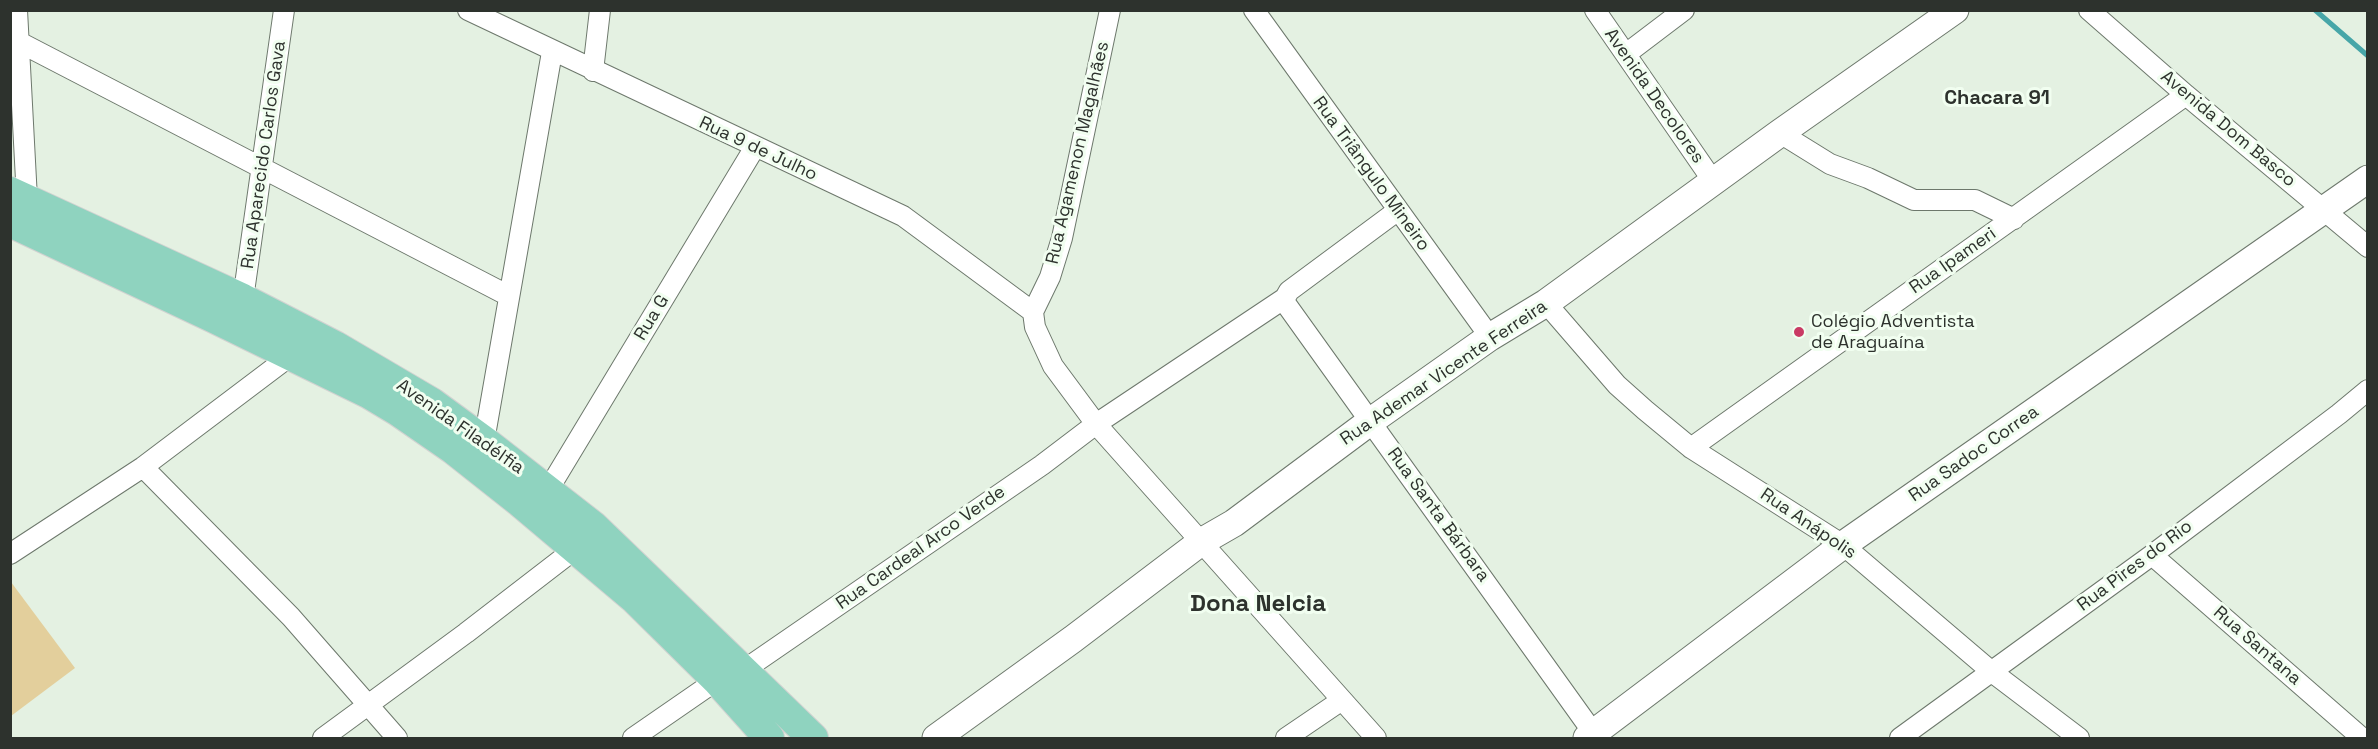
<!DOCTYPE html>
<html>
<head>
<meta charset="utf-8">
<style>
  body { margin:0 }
  #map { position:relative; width:2378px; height:749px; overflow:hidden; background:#e4f1e2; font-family:"Space Grotesk",sans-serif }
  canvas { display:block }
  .frame { position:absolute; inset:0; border:12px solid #2d322d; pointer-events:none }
</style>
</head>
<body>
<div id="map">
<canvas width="2378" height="749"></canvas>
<div class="frame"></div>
</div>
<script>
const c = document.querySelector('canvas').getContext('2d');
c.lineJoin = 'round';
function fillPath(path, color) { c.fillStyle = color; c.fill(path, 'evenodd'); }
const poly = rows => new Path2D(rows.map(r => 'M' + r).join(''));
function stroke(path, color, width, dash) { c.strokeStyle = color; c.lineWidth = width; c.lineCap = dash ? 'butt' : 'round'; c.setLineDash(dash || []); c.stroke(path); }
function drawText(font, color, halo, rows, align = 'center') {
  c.font = font + ' "Space Grotesk",sans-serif'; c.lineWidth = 6; c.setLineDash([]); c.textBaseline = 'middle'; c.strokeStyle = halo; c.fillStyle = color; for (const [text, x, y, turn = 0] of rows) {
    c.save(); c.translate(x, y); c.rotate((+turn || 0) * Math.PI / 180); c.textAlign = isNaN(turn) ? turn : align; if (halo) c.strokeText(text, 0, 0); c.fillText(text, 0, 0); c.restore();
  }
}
fillPath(poly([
  [11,582,75,668,11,716]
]), '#e3cf9c');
stroke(poly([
  [2315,10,2368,56]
]), '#47a6a8', 5);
const street = poly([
  [17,10,27,199],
  [468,10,903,216,1033,312],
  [1110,10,1062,238,1050,277,1033,312,1035,327,1053,366,1096,424,1376,738],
  [1254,10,1490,337],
  [1595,10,1713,181],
  [2089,10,2186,95,2368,247],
  [19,42,509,296],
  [1626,54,1684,10],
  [593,71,600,10],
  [1780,133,1830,164,1868,178,1914,200,1975,200,2014,219],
  [1397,211,1289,291,1285,298,1286,304,1597,738],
  [243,299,284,10],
  [1546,303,1617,385,1645,410,1691,448,1843,545,1992,672,2079,738],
  [484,441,552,52],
  [1691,448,2186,95],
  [143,467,291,617,397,738],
  [548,490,755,147],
  [10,554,143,467,290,356],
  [2152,555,2362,738],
  [744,670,1042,465,1096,424,1285,298],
  [323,738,466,633,575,549],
  [633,738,717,680],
  [1286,738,1342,700],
  [1900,738,2152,555,2339,414,2368,390]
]);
const secondary = poly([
  [936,738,1073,639,1201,542,1234,523,1371,421,1490,337,1546,303,1780,133,1955,10],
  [1587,738,1843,545,2368,179]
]);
const primary = poly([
  [10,192,243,299,335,346,432,403,484,441,593,526,813,738],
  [10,222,212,317,368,393,398,411,453,449,520,502,635,599,717,680,769,738]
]);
stroke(street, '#6d786c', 22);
stroke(secondary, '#6d786c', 29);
stroke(primary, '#d1d2d1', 32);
stroke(street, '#fff', 20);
stroke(secondary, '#fff', 27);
stroke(primary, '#8fd3bf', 30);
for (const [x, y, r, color] of [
  [1799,332,6,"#c93a64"]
]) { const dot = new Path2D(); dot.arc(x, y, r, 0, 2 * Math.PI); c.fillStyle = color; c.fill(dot); stroke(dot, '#f1fef0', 2); }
drawText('18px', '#2d322d', '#f1fef0', [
  ["Avenida Decolores",1654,96,55],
  ["Avenida Dom Basco",2228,129,40],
  ["Rua 9 de Julho",758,149,25],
  ["Rua Agamenon Magalhães",1078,153,-77],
  ["Rua Aparecido Carlos Gava",264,155,-82],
  ["Rua Triângulo Mineiro",1371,174,54],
  ["Rua Ipameri",1953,261,-35],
  ["Rua G",652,318,-59],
  ["Rua Ademar Vicente Ferreira",1444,373,-34],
  ["Avenida Filadélfia",460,427,35],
  ["Rua Sadoc Correa",1974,454,-35],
  ["Rua Santa Bárbara",1438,515,54],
  ["Rua Anápolis",1808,524,34],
  ["Rua Cardeal Arco Verde",921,548,-35],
  ["Rua Pires do Rio",2135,566,-37],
  ["Rua Santana",2257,646,41]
]);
drawText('18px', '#2d322d', '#f1fef0', [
  ["Colégio Adventista",1811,322],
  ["de Araguaína",1811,343]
], 'left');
drawText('bold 20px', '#2d322d', '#f1fef0', [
  ["Chacara 91",1997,99]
]);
drawText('bold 24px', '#2d322d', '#f1fef0', [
  ["Dona Nelcia",1258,604]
]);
</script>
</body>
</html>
